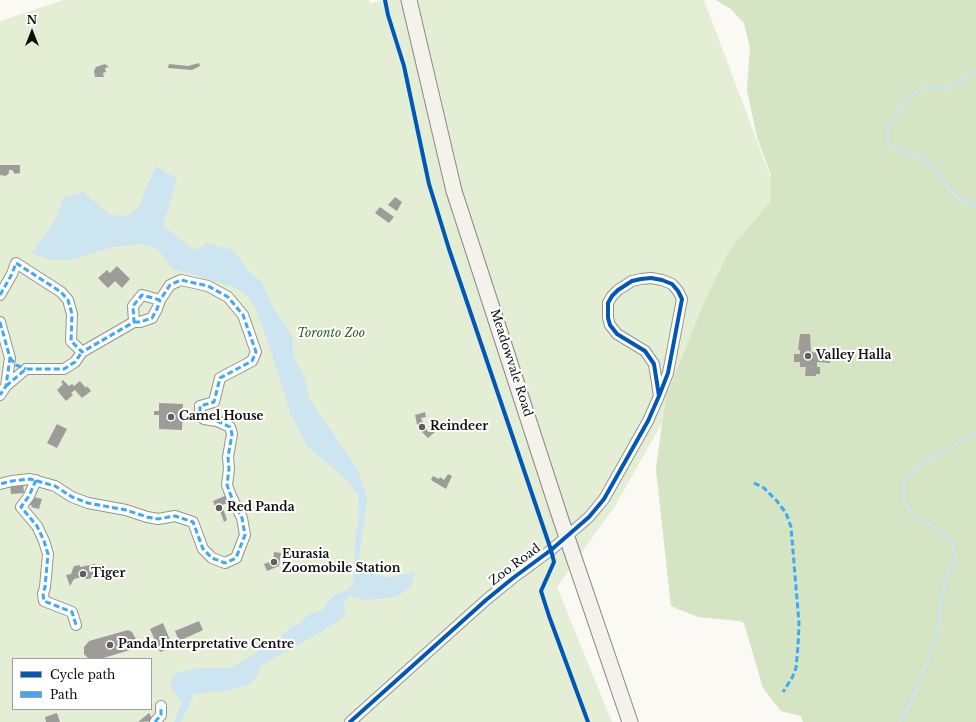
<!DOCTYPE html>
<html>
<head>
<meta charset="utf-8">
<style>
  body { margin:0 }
  #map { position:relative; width:976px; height:722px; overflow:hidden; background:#faf9f3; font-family:"Libre Baskerville",serif }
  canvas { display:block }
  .legend { position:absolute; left:12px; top:658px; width:140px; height:52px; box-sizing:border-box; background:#fff; border:1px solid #9f9f9f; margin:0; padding:5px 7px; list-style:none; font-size:12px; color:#0e0e0e }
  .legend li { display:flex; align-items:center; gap:8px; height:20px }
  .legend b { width:20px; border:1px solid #9f9f9f }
  .north { position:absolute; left:12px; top:12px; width:40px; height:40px; -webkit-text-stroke:3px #fff; paint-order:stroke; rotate:0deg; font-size:11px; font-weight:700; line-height:16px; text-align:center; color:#0e0e0e }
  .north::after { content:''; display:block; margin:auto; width:14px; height:18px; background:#0e0e0e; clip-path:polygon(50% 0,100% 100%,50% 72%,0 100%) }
</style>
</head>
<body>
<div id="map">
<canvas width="976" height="722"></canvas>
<ul class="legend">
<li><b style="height:5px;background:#0057b8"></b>Cycle path</li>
<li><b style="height:5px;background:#3fa9f5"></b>Path</li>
</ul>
<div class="north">N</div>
</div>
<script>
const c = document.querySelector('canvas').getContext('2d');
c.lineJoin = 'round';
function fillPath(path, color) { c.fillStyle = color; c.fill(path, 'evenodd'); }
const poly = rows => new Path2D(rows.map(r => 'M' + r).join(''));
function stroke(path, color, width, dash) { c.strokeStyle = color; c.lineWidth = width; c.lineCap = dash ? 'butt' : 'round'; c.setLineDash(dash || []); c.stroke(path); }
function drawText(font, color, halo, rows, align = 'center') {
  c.font = font + ' "Libre Baskerville",serif'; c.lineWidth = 4; c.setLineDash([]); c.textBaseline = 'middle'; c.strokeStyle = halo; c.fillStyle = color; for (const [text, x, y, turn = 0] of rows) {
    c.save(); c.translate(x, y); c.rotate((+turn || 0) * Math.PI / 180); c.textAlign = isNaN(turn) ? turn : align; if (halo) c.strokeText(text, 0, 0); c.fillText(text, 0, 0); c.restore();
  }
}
fillPath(poly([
  [63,0,369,0,370,4,384,0,704,0,771,178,771,175,757,137,747,90,750,48,744,23,731,9,716,0,976,0,976,722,803,722,801,716,781,711,763,688,744,623,740,621,698,617,671,606,656,469,662,423,615,506,557,587,612,722,0,722,0,21],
  [13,659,151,659,151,709,13,709]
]), '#e4eed5');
fillPath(poly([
  [716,0,976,0,976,722,803,722,801,716,781,711,763,688,744,623,740,621,698,617,671,606,656,469,666,397,703,305,729,251,770,202,771,175,757,137,747,90,750,48,744,23,731,9]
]), '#d5e5c4');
fillPath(poly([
  [156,166,177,179,163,225,187,245,197,250,206,243,233,250,250,273,262,282,271,304,293,337,293,356,305,379,309,398,358,470,367,498,359,559,370,572,386,578,415,572,411,587,396,597,366,600,349,596,344,603,345,616,321,632,262,665,256,678,247,685,227,691,194,694,181,722,174,722,182,702,170,688,173,676,180,672,199,668,231,668,279,639,291,627,299,624,309,614,323,610,332,596,344,592,352,586,354,576,355,539,359,516,358,496,346,479,307,446,291,415,269,345,256,309,248,296,234,287,171,268,158,249,142,244,113,247,71,260,50,260,31,253,47,232,57,217,63,198,83,192,109,214,126,217,139,207,146,188]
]), '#cce5f1');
stroke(poly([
  [976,72,948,88,923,88,905,99,887,129,889,143,902,150,922,158,939,174,957,198,976,204],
  [901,722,928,662,938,630,939,608,948,575,955,556,952,541,938,530,914,518,904,498,904,480,927,461,976,432]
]), '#cce5f1', 2.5);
fillPath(poly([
  [199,63,200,66,192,70,168,68,169,64,188,66],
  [105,64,109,67,105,68,106,72,103,73,104,77,95,77,94,71,96,67],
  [0,165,20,165,20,173,15,174,12,170,9,170,9,173,6,176,0,175],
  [395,197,402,202,397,211,388,205],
  [380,207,394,217,389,223,375,213],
  [117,266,130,279,122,288,115,281,108,288,98,278,107,270,110,273],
  [800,334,810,334,811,352,822,353,822,358,830,358,830,363,817,362,817,367,820,367,820,374,816,374,816,376,805,376,806,367,800,367,800,362,794,362,794,354,800,354,800,350,798,350],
  [63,380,69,386,72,384,74,386,80,381,86,388,87,386,91,391,82,398,75,390,71,393,73,395,66,401,57,390,63,384,61,382],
  [159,403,183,404,182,430,159,429,159,415,154,415,154,411,159,411],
  [425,412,426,417,421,418,424,425,428,432,432,429,435,432,428,438,422,432,417,424,415,415],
  [57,424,67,429,57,448,47,443],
  [448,474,452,476,446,489,431,480,433,476,439,479,440,477,444,480],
  [23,483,24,493,11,494,10,484],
  [227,495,230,502,222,505,227,520,224,522,220,511,217,512,213,501],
  [34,497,42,499,39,509,31,507,32,505,29,505,31,498,34,499],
  [274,552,281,553,279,566,267,571,264,564,273,561],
  [95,564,98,577,87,579,82,577,74,579,70,586,66,575,71,574,74,566,80,565,80,567],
  [199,621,203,630,179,641,175,631],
  [163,623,173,647,160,652,150,629],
  [128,630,132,632,136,639,136,643,134,647,130,650,100,659,89,659,84,654,84,647,89,641],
  [57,713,60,722,46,722,45,717],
  [149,713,154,721,138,722]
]), '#9e9c98');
const street = poly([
  [0,295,12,274,16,263,61,292,68,300,72,314,71,341,82,352,134,322,133,306,142,295,160,300,170,285,181,280,208,286,228,297,243,315,256,352,252,361,220,378,214,402,200,406,200,414,204,419,217,421,230,427,232,434,228,457,229,469,227,485,231,496,242,518,245,535,236,558,225,563,212,558,203,549,193,522,175,516,158,519,147,517,126,510,88,503,72,497,55,486,30,479,12,481,0,484],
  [0,322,10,358,6,386,0,395],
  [134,322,140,322,152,318,157,309,160,300],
  [6,386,26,369,64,369,75,362,82,352],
  [36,480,29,496,21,507,37,526,44,541,48,554,45,587,43,594,44,601,72,612,76,625],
  [155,722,161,715,161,706],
  [350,722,486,600,513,578,551,550,589,517,604,499,648,421,659,396,668,373,682,299,678,291,672,284,662,280,651,278,641,279,632,281,618,290,612,296,608,303,608,318,610,325,617,334,645,351,654,364,659,396]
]);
const secondary = poly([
  [409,0,454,191,560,517,630,722]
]);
stroke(street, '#949491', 12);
stroke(secondary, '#8b8a88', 17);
stroke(street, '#fefefd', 10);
stroke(secondary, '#f4f2ea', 15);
stroke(poly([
  [0,295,12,274,16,263,61,292,68,300,72,314,71,341,82,352,134,322,133,306,142,295,160,300,170,285,181,280,208,286,228,297,243,315,256,352,252,361,220,378,214,402,200,406,200,414,204,419,217,421,230,427,232,434,228,457,229,469,227,485,231,496,242,518,245,535,236,558,225,563,212,558,203,549,193,522,175,516,158,519,147,517,126,510,88,503,72,497,55,486,30,479,12,481,0,484],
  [0,322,10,358,6,386,0,395],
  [134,322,140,322,152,318,157,309,160,300],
  [10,358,16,365,26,369],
  [6,386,26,369,64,369,75,362,82,352],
  [36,480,29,496,21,507,37,526,44,541,48,554,45,587,43,594,44,601,72,612,76,625],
  [754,483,764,488,776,500,786,513,791,527,799,623,798,646,796,668,792,678,783,692],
  [155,722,161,715,161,706]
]), '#3fa9f5', 3, [6, 3]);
stroke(poly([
  [385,0,388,15,404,66,429,184,449,249,551,550,554,562,541,591,549,616,588,722],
  [350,722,486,600,513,578,551,550,589,517,604,499,648,421,659,396,668,373,682,299,678,291,672,284,662,280,651,278,641,279,632,281,618,290,612,296,608,303,608,318,610,325,617,334,645,351,654,364,659,396]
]), '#0057b8', 4);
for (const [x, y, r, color] of [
  [808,356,4,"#61605e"],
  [171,417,4,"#61605e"],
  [422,427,4,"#61605e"],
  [219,508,4,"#61605e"],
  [274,562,4,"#61605e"],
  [83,574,4,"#61605e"],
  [110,645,4,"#61605e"]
]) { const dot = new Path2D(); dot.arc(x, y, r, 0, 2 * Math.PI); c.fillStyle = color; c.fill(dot); stroke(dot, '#fff', 1.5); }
drawText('italic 12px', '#315f24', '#fff', [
  ["Toronto Zoo",331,334]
]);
drawText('bold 12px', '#0e0e0e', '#fff', [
  ["Valley Halla",816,356],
  ["Camel House",179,417],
  ["Reindeer",430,427],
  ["Red Panda",227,508],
  ["Eurasia",282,555],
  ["Zoomobile Station",282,569],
  ["Tiger",91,574],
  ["Panda Interpretative Centre",118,645]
], 'left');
drawText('12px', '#0e0e0e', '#fff', [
  ["Meadowvale Road",511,363,72],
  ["Zoo Road",515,565,-37]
]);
</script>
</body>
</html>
